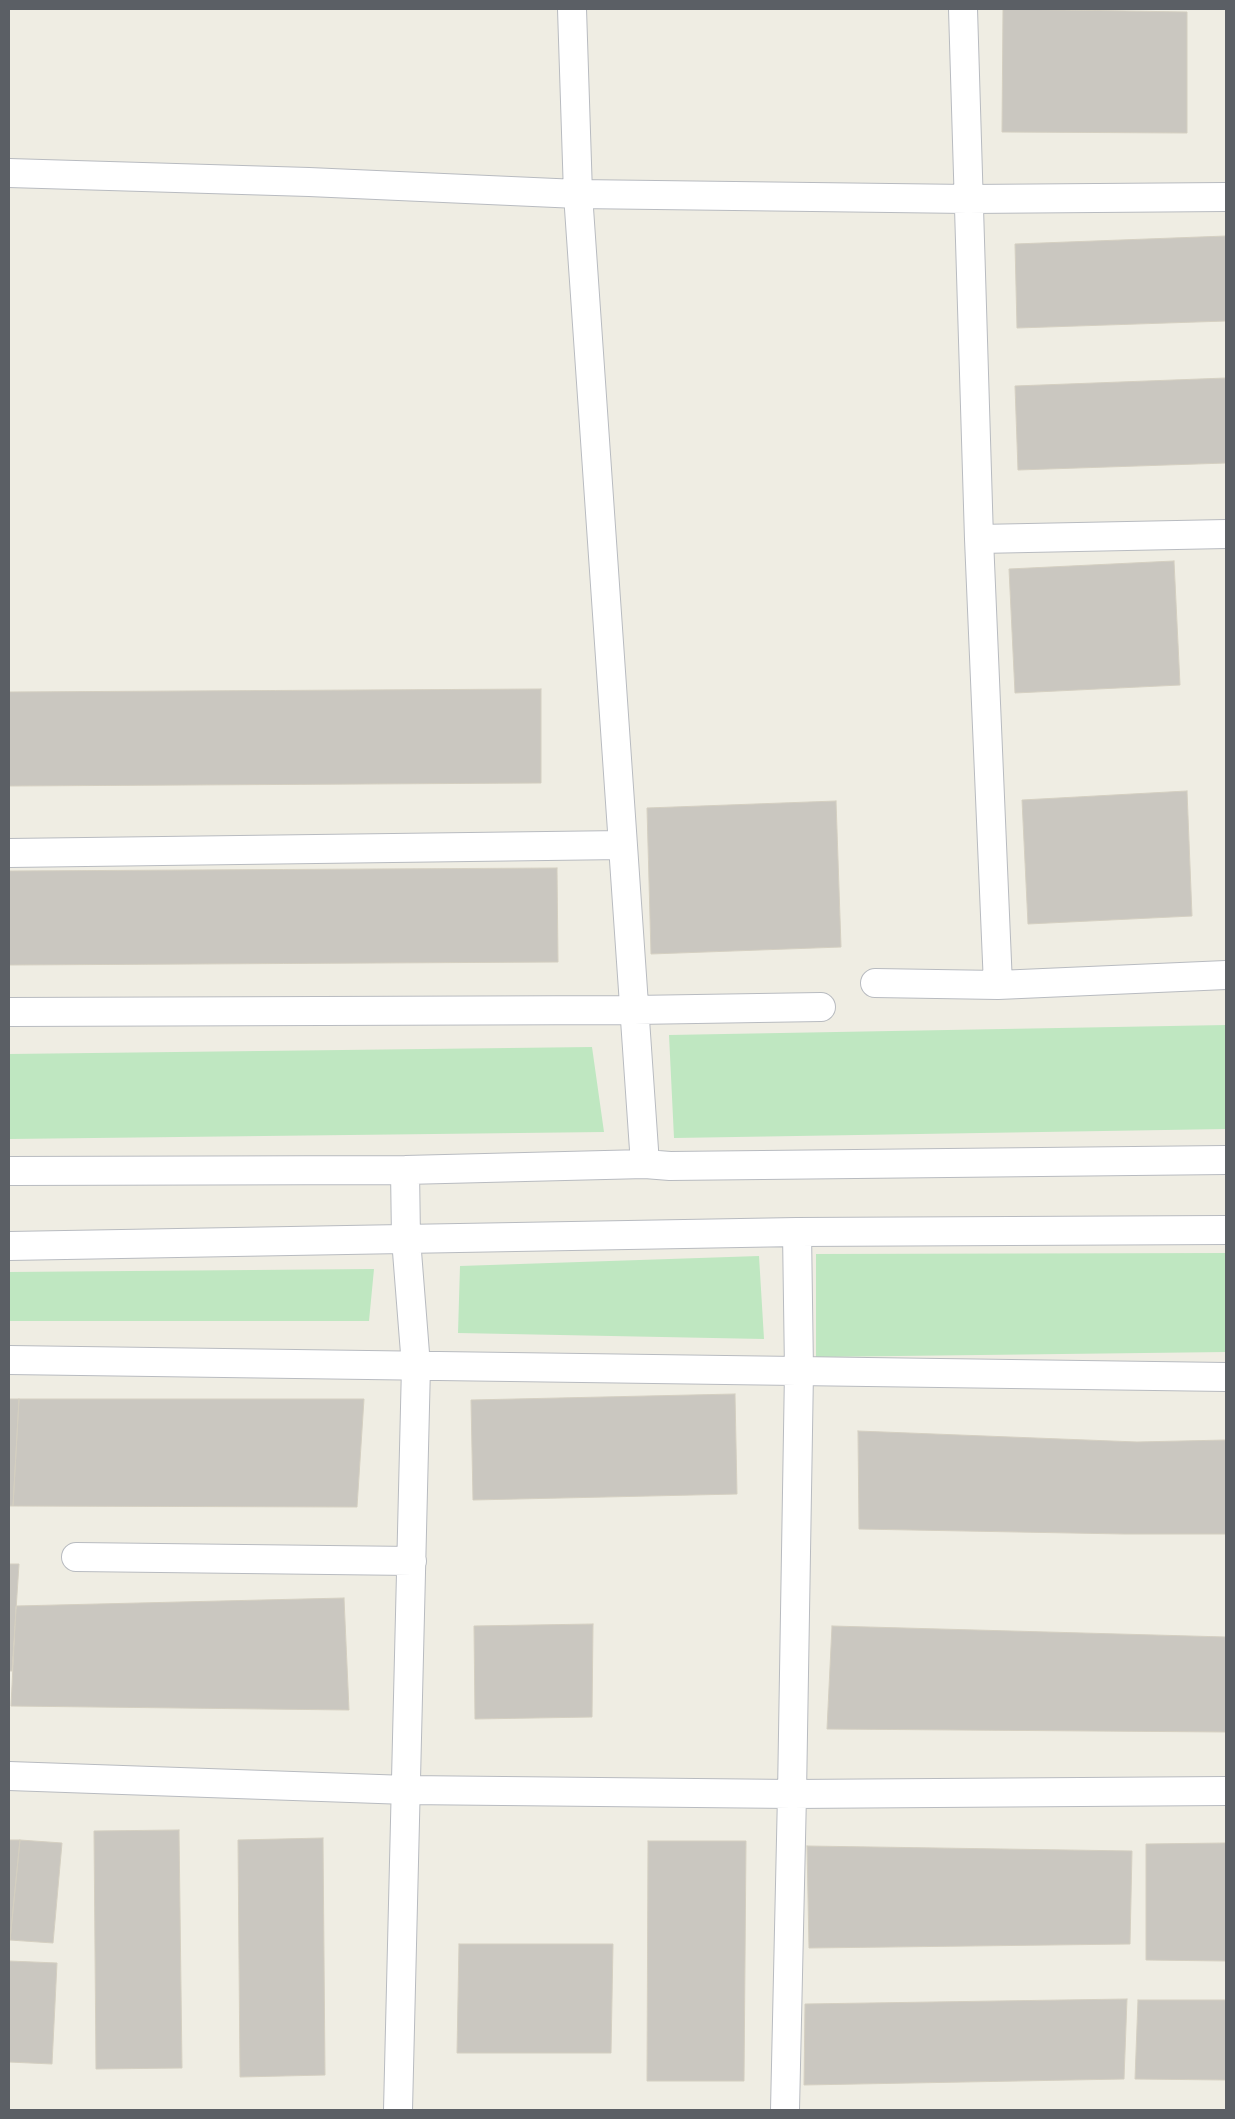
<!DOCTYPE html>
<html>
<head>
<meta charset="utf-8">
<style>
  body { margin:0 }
  #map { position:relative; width:1235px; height:2119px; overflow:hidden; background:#efede3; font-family:"Golos Text",sans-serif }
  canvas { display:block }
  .frame { position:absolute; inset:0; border:10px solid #5b5f65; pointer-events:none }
</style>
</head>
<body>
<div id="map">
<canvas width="1235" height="2119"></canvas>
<div class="frame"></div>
</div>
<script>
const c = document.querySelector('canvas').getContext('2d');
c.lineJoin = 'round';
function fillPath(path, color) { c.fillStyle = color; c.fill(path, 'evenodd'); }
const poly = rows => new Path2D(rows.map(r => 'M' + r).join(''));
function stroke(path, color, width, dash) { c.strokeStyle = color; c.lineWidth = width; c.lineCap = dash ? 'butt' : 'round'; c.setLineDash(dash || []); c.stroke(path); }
fillPath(poly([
  [1226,1025,1226,1129,674,1138,669,1035],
  [592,1047,604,1132,9,1139,9,1054],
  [1226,1253,1226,1352,816,1357,816,1254],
  [759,1256,764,1339,458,1333,460,1266],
  [374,1269,369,1321,9,1321,9,1272]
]), '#bfe7c1');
const building = poly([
  [1003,9,1187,12,1187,133,1002,132,1003,9],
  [1226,236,1226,321,1017,328,1015,244,1226,236],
  [1226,378,1226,463,1018,470,1015,386,1226,378],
  [1174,561,1180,685,1015,693,1009,569,1174,561],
  [541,689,541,783,9,786,9,692,541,689],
  [1187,791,1192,916,1028,924,1022,800,1187,791],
  [836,801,841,947,651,954,647,808,836,801],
  [557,868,558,962,9,965,9,871,557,868],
  [735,1394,737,1494,473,1500,471,1400,735,1394],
  [9,1399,19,1399,13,1506,9,1506,9,1399],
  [19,1399,364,1399,357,1507,13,1506,19,1399],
  [858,1431,1137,1442,1226,1440,1226,1534,1124,1534,859,1529,858,1431],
  [9,1564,19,1564,12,1671,9,1671,9,1564],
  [344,1598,349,1710,11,1706,16,1606,344,1598],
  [593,1624,592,1717,475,1719,474,1626,593,1624],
  [832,1626,1226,1637,1226,1732,827,1729,832,1626],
  [179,1830,182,2068,96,2069,94,1831,179,1830],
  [323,1838,325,2075,240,2077,238,1840,323,1838],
  [9,1840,20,1840,10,1940,9,1939,9,1840],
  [20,1840,62,1843,53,1943,10,1940,20,1840],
  [648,1841,746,1841,744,2081,647,2081,648,1841],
  [1226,1843,1226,1961,1146,1960,1146,1844,1226,1843],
  [807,1846,1132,1851,1130,1944,809,1948,807,1846],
  [459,1944,613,1944,611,2053,457,2053,459,1944],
  [9,1961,57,1963,52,2064,9,2062,9,1961],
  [1127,1999,1124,2079,804,2085,805,2004,1127,1999],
  [1138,2000,1226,2000,1226,2080,1135,2079,1138,2000]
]);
fillPath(building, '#cac7c0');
stroke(building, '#d4cfc1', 1);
const minor = poly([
  [572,9,578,194,645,1164],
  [963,9,979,539,998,985],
  [9,173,309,182,578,194,968,199,1226,197],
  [979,539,1226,534],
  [9,853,623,845],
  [875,983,998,985,1226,975],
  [9,1012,634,1010,821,1007],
  [9,1171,405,1170,645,1164,670,1166,1226,1160],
  [9,1246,797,1232,1226,1230],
  [9,1360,1226,1377],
  [76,1557,412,1561],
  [9,1776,407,1790,792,1794,1226,1791],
  [398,2110,416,1366,406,1239,405,1170],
  [785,2110,792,1794,799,1371,797,1232]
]);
stroke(minor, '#b8bbc0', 30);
stroke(minor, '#fff', 28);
</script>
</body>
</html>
